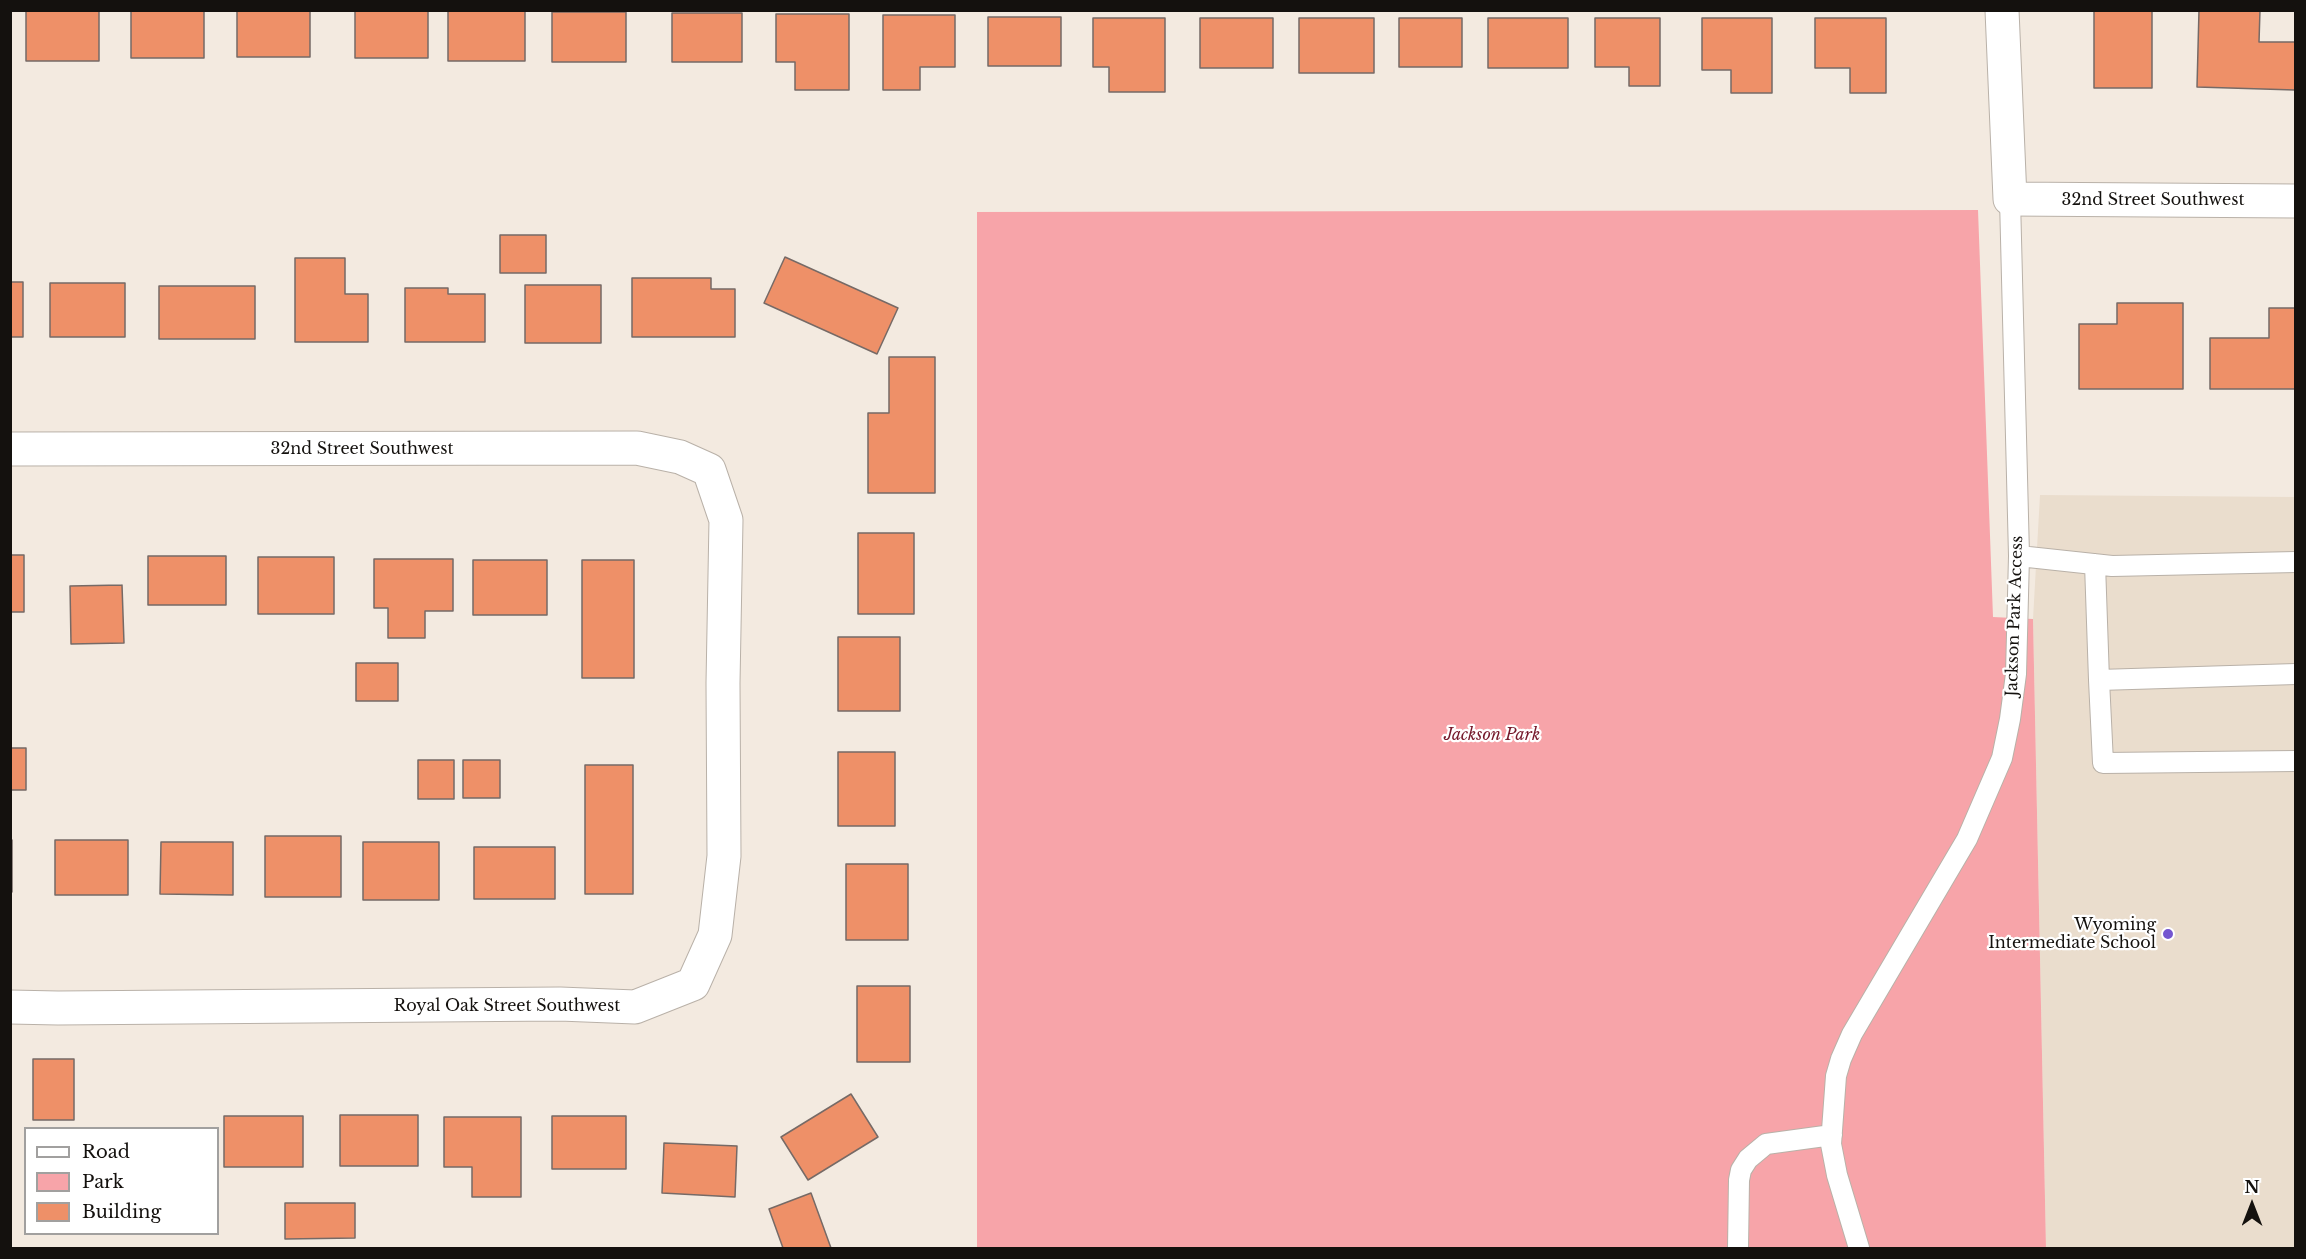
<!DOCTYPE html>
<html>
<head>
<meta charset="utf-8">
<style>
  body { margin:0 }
  #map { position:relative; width:2306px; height:1259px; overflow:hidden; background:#f3eae0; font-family:"Libre Baskerville",serif }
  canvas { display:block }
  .frame { position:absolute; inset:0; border:12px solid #14110e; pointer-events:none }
  .legend { position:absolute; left:24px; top:1127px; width:195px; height:108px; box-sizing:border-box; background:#fff; border:2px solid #a1a09f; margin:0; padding:8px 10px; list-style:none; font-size:18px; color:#14110e }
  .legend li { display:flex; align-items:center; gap:12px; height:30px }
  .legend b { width:30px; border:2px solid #a1a09f }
  .north { position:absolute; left:2222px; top:1175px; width:60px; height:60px; -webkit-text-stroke:4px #fff; paint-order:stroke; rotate:0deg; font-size:16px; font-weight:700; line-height:24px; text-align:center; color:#14110e }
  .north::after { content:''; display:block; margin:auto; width:21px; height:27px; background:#14110e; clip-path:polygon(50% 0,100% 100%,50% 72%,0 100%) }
</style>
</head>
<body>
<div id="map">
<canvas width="2306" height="1259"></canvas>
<div class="frame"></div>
<ul class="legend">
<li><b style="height:8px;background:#fff"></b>Road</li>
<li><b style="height:16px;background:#f7a4a9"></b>Park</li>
<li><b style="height:16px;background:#ee9068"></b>Building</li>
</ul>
<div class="north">N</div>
</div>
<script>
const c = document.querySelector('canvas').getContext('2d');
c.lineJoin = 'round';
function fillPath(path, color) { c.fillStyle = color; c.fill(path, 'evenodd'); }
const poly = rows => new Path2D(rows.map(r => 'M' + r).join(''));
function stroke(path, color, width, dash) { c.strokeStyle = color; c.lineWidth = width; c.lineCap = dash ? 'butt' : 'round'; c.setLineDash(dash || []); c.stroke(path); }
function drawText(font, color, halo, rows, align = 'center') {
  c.font = font + ' "Libre Baskerville",serif'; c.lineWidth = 4.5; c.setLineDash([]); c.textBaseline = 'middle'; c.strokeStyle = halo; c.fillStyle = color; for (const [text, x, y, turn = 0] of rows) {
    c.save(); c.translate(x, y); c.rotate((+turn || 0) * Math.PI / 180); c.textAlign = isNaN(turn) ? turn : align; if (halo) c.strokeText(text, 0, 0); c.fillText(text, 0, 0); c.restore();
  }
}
fillPath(poly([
  [2040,495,2295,497,2295,1248,2046,1248,2033,619]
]), '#eaddcd');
fillPath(poly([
  [1978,210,1993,617,2033,619,2046,1248,977,1248,977,212]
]), '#f7a4a9');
const building = poly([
  [26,10,99,10,99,61,26,61,26,10],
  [131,10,204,10,204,58,131,58,131,10],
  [237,10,310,10,310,57,237,57,237,10],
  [355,10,428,10,428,58,355,58,355,10],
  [448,10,525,10,525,61,448,61,448,10],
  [2094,10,2152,10,2152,88,2094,88,2094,10],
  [2199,10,2260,10,2259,42,2296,42,2295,90,2197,87,2199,10],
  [552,12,626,12,626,62,552,62,552,12],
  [672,13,742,13,742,62,672,62,672,13],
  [776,14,849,14,849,90,795,90,795,62,776,62,776,14],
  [883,15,955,15,955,67,920,67,920,90,883,90,883,15],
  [988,17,1061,17,1061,66,988,66,988,17],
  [1093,18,1165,18,1165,92,1109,92,1109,67,1093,67,1093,18],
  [1200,18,1273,18,1273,68,1200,68,1200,18],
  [1299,18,1374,18,1374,73,1299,73,1299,18],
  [1399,18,1462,18,1462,67,1399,67,1399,18],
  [1488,18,1568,18,1568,68,1488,68,1488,18],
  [1595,18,1660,18,1660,86,1629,86,1629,67,1595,67,1595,18],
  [1702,18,1772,18,1772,93,1731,93,1731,70,1702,70,1702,18],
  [1815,18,1886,18,1886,93,1850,93,1850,68,1815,68,1815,18],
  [500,235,546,235,546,273,500,273,500,235],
  [785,257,898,308,877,354,764,303,785,257],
  [295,258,345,258,345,294,368,294,368,342,295,342,295,258],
  [632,278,711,278,711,289,735,289,735,337,632,337,632,278],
  [10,282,23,282,23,337,10,337,10,282],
  [50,283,125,283,125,337,50,337,50,283],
  [525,285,601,285,601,343,525,343,525,285],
  [159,286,255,286,255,339,159,339,159,286],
  [405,288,448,288,448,294,485,294,485,342,405,342,405,288],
  [2117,303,2183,303,2183,389,2079,389,2079,324,2117,324,2117,303],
  [2269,308,2296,308,2296,389,2210,389,2210,338,2269,338,2269,308],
  [889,357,935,357,935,493,868,493,868,413,889,413,889,357],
  [858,533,914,533,914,614,858,614,858,533],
  [10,555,24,555,24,612,10,612,10,555],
  [148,556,226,556,226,605,148,605,148,556],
  [258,557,334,557,334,614,258,614,258,557],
  [374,559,453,559,453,611,425,611,425,638,388,638,388,608,374,608,374,559],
  [473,560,547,560,547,615,473,615,473,560],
  [582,560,634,560,634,678,582,678,582,560],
  [122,585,124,643,71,644,70,586,122,585],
  [838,637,900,637,900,711,838,711,838,637],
  [356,663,398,663,398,701,356,701,356,663],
  [10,748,26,748,26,790,10,790,10,748],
  [838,752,895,752,895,826,838,826,838,752],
  [418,760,454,760,454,799,418,799,418,760],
  [463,760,500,760,500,798,463,798,463,760],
  [585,765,633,765,633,894,585,894,585,765],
  [265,836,341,836,341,897,265,897,265,836],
  [10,840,12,840,12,892,10,892,10,840],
  [55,840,128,840,128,895,55,895,55,840],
  [161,842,233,842,233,895,160,894,161,842],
  [363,842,439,842,439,900,363,900,363,842],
  [474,847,555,847,555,899,474,899,474,847],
  [846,864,908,864,908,940,846,940,846,864],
  [857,986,910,986,910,1062,857,1062,857,986],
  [33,1059,74,1059,74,1120,33,1120,33,1059],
  [851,1094,878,1137,808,1180,781,1137,851,1094],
  [340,1115,418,1115,418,1166,340,1166,340,1115],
  [224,1116,303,1116,303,1167,224,1167,224,1116],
  [552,1116,626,1116,626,1169,552,1169,552,1116],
  [444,1117,521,1117,521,1197,472,1197,472,1167,444,1167,444,1117],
  [664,1143,737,1146,735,1197,662,1193,664,1143],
  [811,1193,831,1248,783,1248,769,1209,811,1193],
  [285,1203,355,1203,355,1238,285,1239,285,1203]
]);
fillPath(building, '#ee9068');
stroke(building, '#766a66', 1.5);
const lane = poly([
  [2019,556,2112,566,2296,562],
  [2095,564,2099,680,2296,674],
  [2099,680,2103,763,2296,761],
  [1738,1248,1739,1180,1741,1170,1748,1159,1766,1144,1832,1135],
  [1859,1248,1837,1175,1831,1144,1836,1076,1841,1059,1852,1034,1967,839,2002,758,2010,719,2016,674,2019,556,2010,199]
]);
const street = poly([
  [2002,10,2010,199,2296,201],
  [10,449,637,448,680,457,709,470,726,520,723,683,724,856,715,935,693,984,635,1007,560,1004,58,1008,10,1007]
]);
stroke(lane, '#b9b1a8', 22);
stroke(street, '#b9b1a8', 35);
stroke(lane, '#fff', 20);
stroke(street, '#fff', 33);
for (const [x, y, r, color] of [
  [2168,934,6,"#7456d0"]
]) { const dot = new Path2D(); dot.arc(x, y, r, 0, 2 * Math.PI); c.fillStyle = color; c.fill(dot); stroke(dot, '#fff', 2); }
drawText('16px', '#14110e', '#fff', [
  ["32nd Street Southwest",2153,200],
  ["32nd Street Southwest",362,449],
  ["Jackson Park Access",2015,616,-88],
  ["Royal Oak Street Southwest",507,1006]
]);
drawText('italic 16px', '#75192b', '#fff', [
  ["Jackson Park",1492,735]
]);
drawText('16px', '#14110e', '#fff', [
  ["Wyoming",2156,925],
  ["Intermediate School",2156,943]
], 'right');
</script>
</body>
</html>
